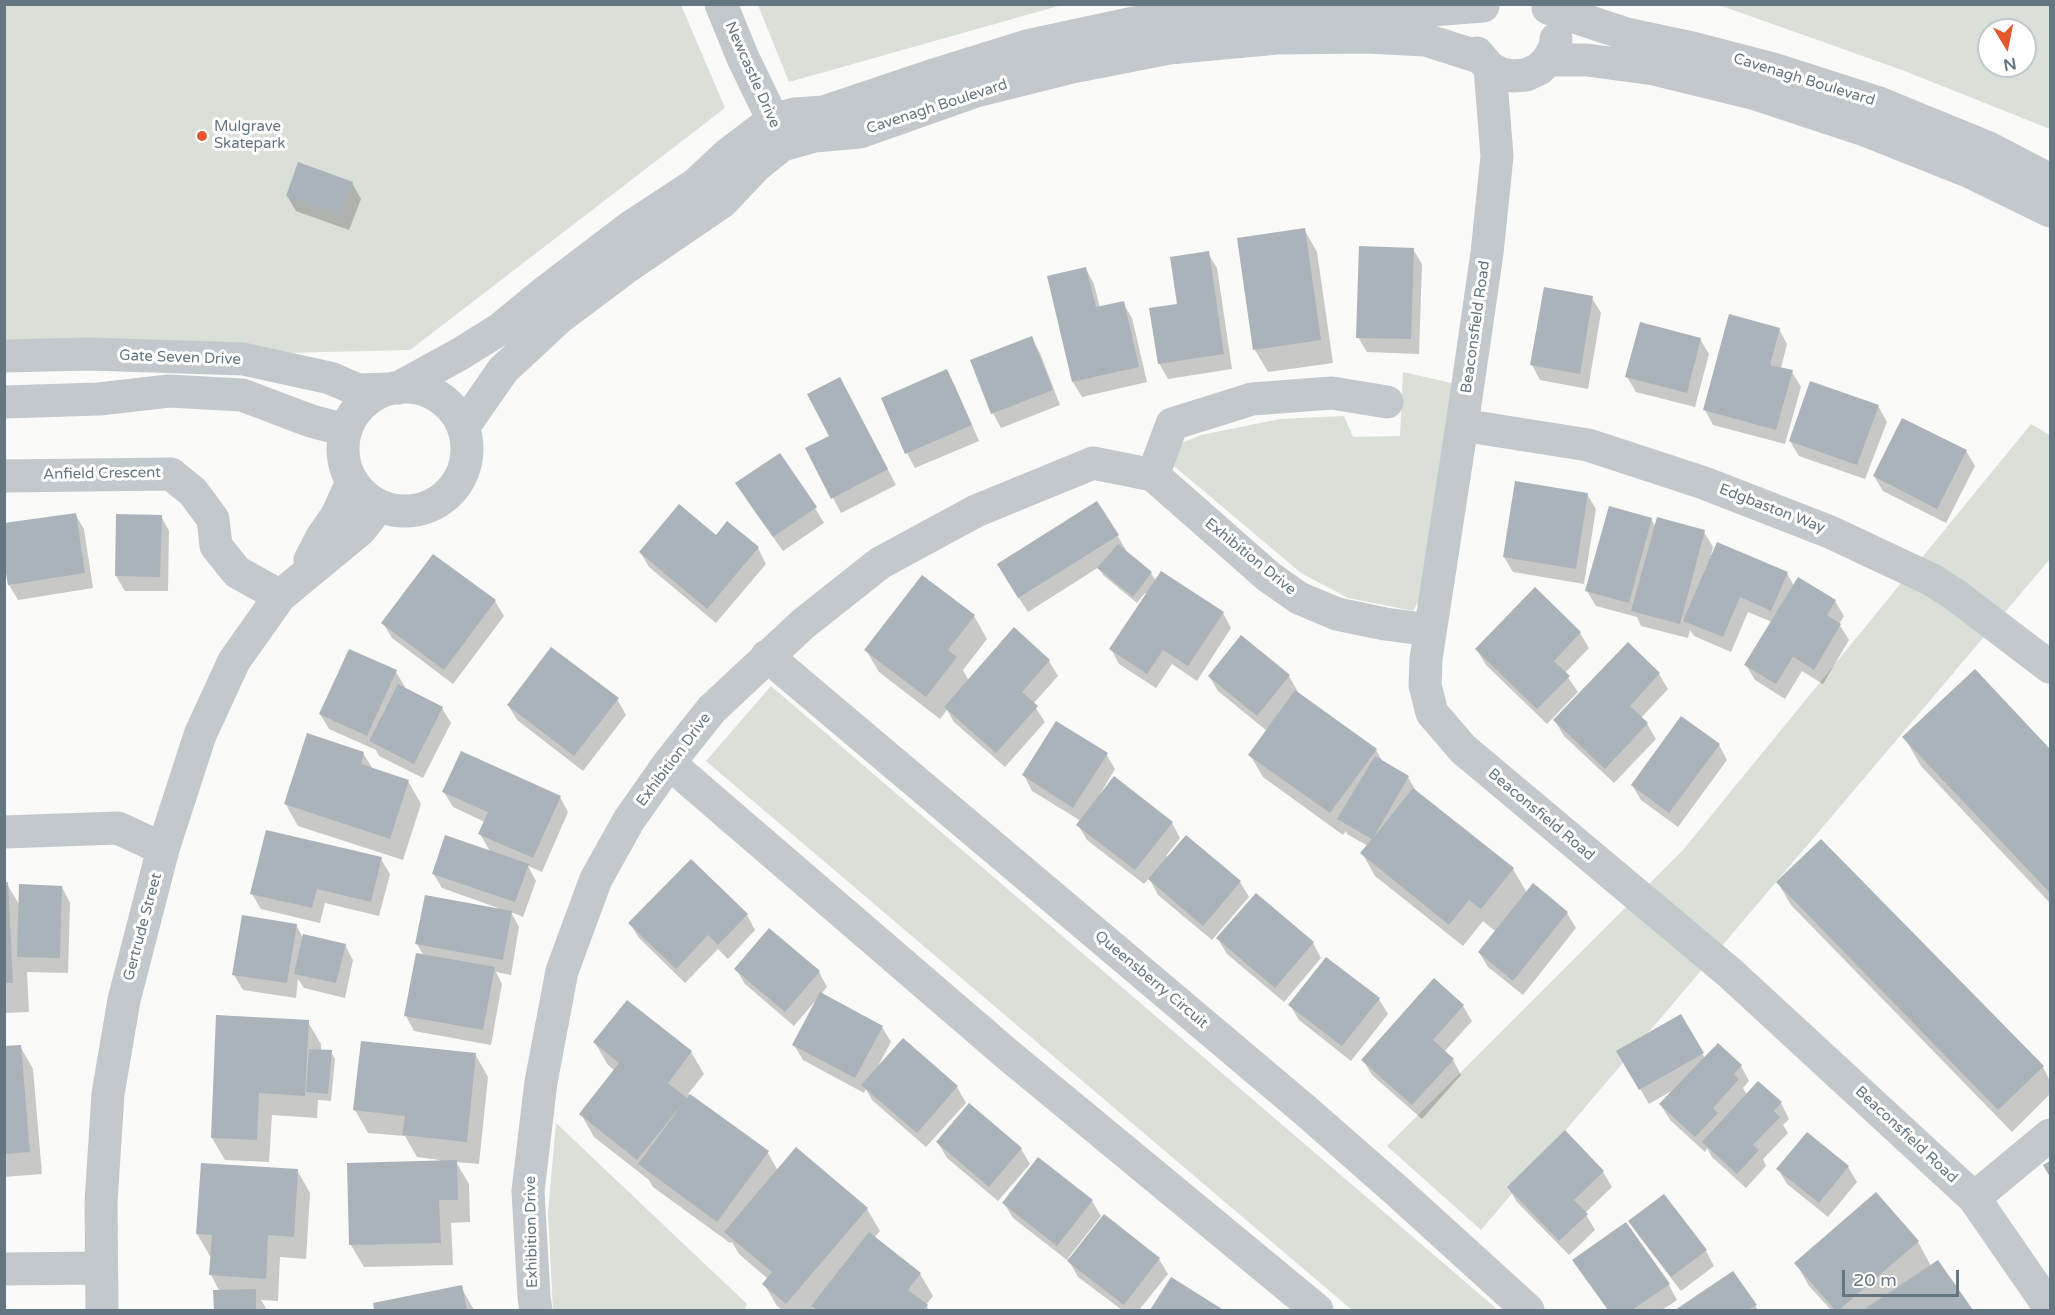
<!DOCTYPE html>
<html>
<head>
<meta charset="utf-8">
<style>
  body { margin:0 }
  #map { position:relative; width:2055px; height:1315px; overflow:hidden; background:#fafaf8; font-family:"Varela Round",sans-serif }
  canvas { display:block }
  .frame { position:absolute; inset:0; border:6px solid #657683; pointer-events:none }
  .north { position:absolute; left:1977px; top:18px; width:60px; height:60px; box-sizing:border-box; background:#fff; border:2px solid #c1c8cd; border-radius:50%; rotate:170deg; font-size:16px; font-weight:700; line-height:24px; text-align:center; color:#657683 }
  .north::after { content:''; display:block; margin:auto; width:21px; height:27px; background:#e4572e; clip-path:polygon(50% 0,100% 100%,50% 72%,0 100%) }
  .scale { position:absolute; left:1842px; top:1270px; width:117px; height:27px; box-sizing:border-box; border:3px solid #657683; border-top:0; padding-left:8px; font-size:18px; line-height:21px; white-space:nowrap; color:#657683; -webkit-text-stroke:4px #fff; paint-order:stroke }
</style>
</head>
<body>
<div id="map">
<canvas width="2055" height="1315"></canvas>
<div class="frame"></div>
<div class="north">N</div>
<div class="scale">20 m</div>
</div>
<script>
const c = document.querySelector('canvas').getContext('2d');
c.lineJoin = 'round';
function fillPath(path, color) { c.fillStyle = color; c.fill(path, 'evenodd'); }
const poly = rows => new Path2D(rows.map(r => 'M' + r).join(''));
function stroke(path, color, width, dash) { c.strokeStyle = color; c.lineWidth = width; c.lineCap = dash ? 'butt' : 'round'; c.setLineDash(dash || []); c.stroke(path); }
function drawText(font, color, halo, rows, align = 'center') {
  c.font = font + ' "Varela Round",sans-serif'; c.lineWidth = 6; c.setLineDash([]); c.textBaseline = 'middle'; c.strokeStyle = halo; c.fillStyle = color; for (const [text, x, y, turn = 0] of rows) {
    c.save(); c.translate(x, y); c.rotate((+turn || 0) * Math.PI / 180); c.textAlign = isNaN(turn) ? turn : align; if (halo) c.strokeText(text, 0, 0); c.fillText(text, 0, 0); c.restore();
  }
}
fillPath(poly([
  [5,5,681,5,725,108,410,350,282,353,5,341],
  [758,5,1062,5,789,82],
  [1719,5,2050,5,2050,129,1902,70],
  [1989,30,2025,30,2025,66,1989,66],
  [1403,372,1456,384,1429,584,1413,611,1348,598,1301,573,1174,466,1177,445,1201,435,1280,419,1344,416,1353,437,1400,436],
  [2031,424,2050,435,2050,559,1481,1230,1387,1146,1683,850],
  [771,686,1498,1310,1352,1310,706,761],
  [556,1123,747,1304,744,1310,553,1310,548,1213]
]), '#dadfd7');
fillPath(poly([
  [352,183,361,199,349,230,296,211,287,196],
  [1304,229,1317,252,1333,363,1268,372,1255,350,1238,239],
  [1413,249,1422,264,1419,354,1367,352,1358,337],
  [1208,253,1217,268,1232,369,1168,379,1159,363,1179,305],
  [1086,269,1094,284,1100,308,1123,303,1132,318,1147,382,1082,397,1073,382,1049,277],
  [1592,298,1601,313,1588,389,1540,380,1532,365],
  [1779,329,1787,344,1781,368,1792,372,1801,387,1785,444,1713,425,1705,410],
  [1031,338,1040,353,1060,405,1001,428,993,413],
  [1700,339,1709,354,1695,407,1636,392,1627,377],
  [946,371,955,386,979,441,915,468,907,453],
  [848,394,896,485,841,513,807,449,831,436],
  [1878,406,1887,422,1865,479,1799,456,1790,441],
  [1966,451,1975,466,1946,523,1883,491,1874,476],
  [1587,494,1596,509,1584,584,1513,572,1504,557],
  [746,499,815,508,824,523,783,551],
  [75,514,84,529,93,588,18,600,9,585],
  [161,516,169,531,168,591,125,591,116,576],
  [1651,519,1656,527,1704,532,1713,547,1711,555,1787,573,1794,586,1835,601,1844,616,1839,624,1849,640,1823,684,1802,671,1785,699,1755,680,1746,665,1772,622,1748,612,1731,652,1694,636,1690,630,1688,638,1641,626,1637,617,1596,606,1587,591],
  [1117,535,1126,550,1124,551,1151,573,1156,581,1223,613,1231,628,1197,681,1172,664,1156,688,1119,664,1111,649,1147,594,1145,593,1137,603,1103,575,1099,567,1028,612,1007,580],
  [716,537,758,548,766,564,716,623,649,567,640,552],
  [495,601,504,616,453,684,392,638,383,623],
  [974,616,987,639,963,670,969,681,1049,661,1058,676,1033,704,1045,722,1005,767,954,722,947,710,940,719,879,672,866,650],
  [1580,633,1589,648,1565,673,1578,692,1547,724,1486,665,1477,650],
  [1241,638,1289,676,1298,692,1297,693,1376,750,1383,762,1408,777,1417,793,1513,869,1527,893,1567,913,1576,928,1523,995,1488,967,1479,952,1496,932,1483,921,1463,946,1375,876,1362,853,1368,846,1347,834,1346,831,1343,835,1263,777,1250,755,1267,731,1218,691,1209,676],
  [1628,644,1659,674,1668,689,1641,718,1647,724,1656,739,1614,783,1564,736,1555,721],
  [1975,671,2050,751,2050,903,1921,766,1904,737],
  [396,672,405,687,404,689,442,708,451,723,423,778,379,756,376,750,329,729,320,714],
  [617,699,626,715,583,771,517,720,508,705],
  [1719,745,1727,760,1678,827,1641,800,1632,785],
  [363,753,373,769,408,781,421,804,403,860,298,826,285,803],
  [1106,754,1115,769,1100,794,1172,823,1180,838,1166,856,1240,882,1249,897,1212,940,1158,895,1149,878,1144,884,1087,840,1078,825,1081,821,1032,791,1024,775],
  [444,792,560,797,568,812,542,872,528,866,536,881,523,917,511,912,519,927,511,975,496,972,502,984,491,1045,414,1031,406,1016,424,956,417,944,498,910,498,908,442,888,433,873,491,853,480,834,485,822,453,807],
  [381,859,390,874,379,916,325,903,320,923,261,909,252,894],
  [1778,883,2043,1067,2050,1081,2050,1094,2012,1132,1791,905],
  [4,884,7,884,20,906,62,887,70,903,68,973,27,972,29,1012,4,1013],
  [747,915,755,930,728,959,718,949,685,983,639,938,630,923],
  [296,925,302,936,345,945,353,960,345,998,304,988,298,979,296,998,243,990,234,975],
  [1218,939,1313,943,1321,958,1284,1002,1227,954],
  [736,969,819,972,827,987,821,994,882,1027,891,1042,878,1066,903,1040,957,1087,966,1103,926,1147,872,1100,866,1089,864,1093,803,1060,794,1045,817,999,794,1026,745,984],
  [1379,999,1388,1014,1351,1061,1299,1020,1290,1005],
  [1463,1006,1472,1021,1444,1052,1453,1060,1461,1075,1422,1119,1372,1075,1363,1060],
  [1680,1016,1705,1058,1741,1066,1749,1081,1743,1088,1747,1095,1781,1103,1789,1119,1783,1125,1788,1133,1763,1159,1766,1166,1746,1188,1712,1157,1707,1148,1705,1152,1670,1120,1661,1105,1673,1090,1649,1104,1618,1051],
  [308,1022,321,1044,321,1051,331,1052,335,1059,331,1101,318,1100,317,1118,272,1115,269,1162,225,1160,212,1138],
  [595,1043,691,1052,704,1074,688,1094,768,1153,778,1171,867,1209,880,1231,874,1238,920,1274,933,1296,926,1305,929,1310,816,1310,814,1308,812,1310,782,1310,777,1306,764,1284,768,1279,739,1254,732,1242,730,1243,653,1187,649,1180,594,1137,581,1114,615,1071,608,1065],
  [20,1046,33,1069,42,1174,4,1177,4,1048],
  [475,1054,488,1077,479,1164,456,1162,469,1184,470,1222,451,1223,453,1265,364,1267,351,1245,440,1160,417,1157,405,1136,368,1133,355,1110],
  [938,1143,1021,1149,1030,1164,998,1201,947,1158],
  [1848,1167,1857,1182,1828,1217,1787,1184,1778,1169],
  [297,1170,310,1193,306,1259,280,1257,278,1301,261,1300,267,1310,215,1310,214,1292,220,1292,211,1275,212,1256,210,1256,197,1234],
  [1603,1172,1612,1187,1585,1213,1595,1230,1569,1255,1517,1202,1508,1187],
  [1876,1194,1918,1242,1931,1266,1938,1262,1971,1310,1831,1310,1809,1286,1796,1263],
  [1092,1201,1101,1216,1068,1258,1071,1260,1159,1259,1168,1274,1139,1310,1122,1310,1078,1277,1068,1259,1067,1260,1013,1218,1004,1203],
  [1630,1221,1706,1251,1714,1266,1681,1291,1639,1236],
  [1574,1260,1669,1285,1677,1300,1662,1310,1608,1310],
  [1733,1273,1758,1310,1678,1310],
  [1171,1279,1221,1310,1152,1310],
  [461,1287,474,1310,376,1310,375,1304]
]), '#0003');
fillPath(poly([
  [298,162,353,182,341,215,286,196],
  [1305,228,1321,340,1253,350,1237,238],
  [1359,246,1414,248,1411,339,1356,338],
  [1209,251,1224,354,1158,364,1149,308,1177,304,1170,257],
  [1086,267,1096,307,1124,301,1139,367,1072,382,1047,276],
  [1544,287,1593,296,1580,374,1530,365],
  [1729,314,1780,328,1770,365,1793,370,1776,430,1703,410],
  [1640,322,1701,338,1687,393,1625,377],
  [1032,336,1053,390,991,414,970,360],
  [947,369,972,425,905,454,881,398],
  [840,377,888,469,831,499,805,448,829,436,807,394],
  [1810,381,1879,405,1857,465,1789,441],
  [1902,418,1967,450,1937,509,1873,476],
  [780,453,817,507,773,537,735,483],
  [1515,481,1588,493,1576,569,1503,557],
  [1097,501,1119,535,1018,598,997,564],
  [679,504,716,535,727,521,759,547,707,609,639,552],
  [1609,506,1652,518,1629,603,1585,591],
  [76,513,85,573,8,585,4,562,4,523],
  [116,514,162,515,160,577,115,576],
  [1657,517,1705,530,1680,624,1631,611],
  [1717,542,1788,572,1771,611,1740,597,1723,637,1683,621],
  [1118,544,1152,572,1133,597,1097,568],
  [433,554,496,600,444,670,381,623],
  [1161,571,1224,612,1188,666,1163,650,1147,674,1109,649],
  [922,575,975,615,948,650,957,657,926,697,864,650],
  [1798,577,1836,600,1827,615,1841,624,1814,670,1793,657,1776,684,1744,665],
  [1535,587,1581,632,1554,661,1570,676,1537,709,1475,649],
  [1014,627,1050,660,1022,692,1038,706,996,753,944,707],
  [1241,635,1290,675,1257,716,1208,676],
  [1628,642,1660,673,1630,706,1648,723,1605,769,1553,720],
  [551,647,619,698,574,756,507,705],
  [349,649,397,670,367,736,319,714],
  [1975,669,2050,749,2050,893,1902,737],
  [398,684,443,707,414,764,369,741],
  [1295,690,1377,749,1330,813,1248,755],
  [1681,716,1720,744,1669,813,1631,785],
  [1056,721,1108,753,1073,808,1022,775],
  [307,733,364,752,361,764,409,780,390,839,284,804],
  [461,751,561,796,533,858,478,834,488,812,442,792],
  [1375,756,1409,776,1373,838,1413,788,1514,868,1481,909,1469,900,1449,925,1360,853,1372,839,1337,819],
  [1114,776,1173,822,1135,870,1076,825],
  [266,830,382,857,371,902,317,889,312,908,250,894],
  [445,835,529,864,515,902,432,874],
  [1186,835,1241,881,1203,926,1148,879],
  [1821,839,2044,1066,1998,1110,1776,882],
  [691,859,748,914,718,945,708,935,676,969,628,923],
  [8,882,13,983,4,983,4,883],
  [1533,883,1568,912,1513,981,1478,952],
  [19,884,62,886,60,958,17,957],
  [1256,893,1314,942,1275,988,1216,938],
  [425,895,512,911,503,960,415,944],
  [242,915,297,924,287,983,232,975],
  [769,928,820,971,785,1012,734,969],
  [303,934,346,944,336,983,294,974],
  [416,953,495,967,483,1030,404,1016],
  [1326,957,1380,998,1342,1046,1288,1005],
  [1434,978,1464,1005,1433,1040,1454,1059,1412,1105,1361,1060],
  [820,992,883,1026,855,1078,792,1045],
  [627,1000,692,1051,668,1083,687,1098,690,1094,769,1151,717,1222,638,1164,684,1102,637,1160,579,1114,619,1063,593,1042],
  [1681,1014,1704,1053,1639,1090,1616,1051],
  [216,1015,309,1020,305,1096,259,1093,257,1140,211,1138],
  [903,1038,958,1086,917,1133,861,1085],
  [361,1041,476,1053,467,1142,402,1135,405,1116,353,1110],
  [1718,1043,1742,1065,1734,1074,1739,1079,1713,1108,1718,1113,1695,1137,1659,1104],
  [21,1045,30,1152,4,1154,4,1046],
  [309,1049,332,1050,328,1094,306,1092],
  [1758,1081,1782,1102,1774,1111,1780,1117,1753,1145,1759,1150,1737,1174,1702,1142],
  [969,1103,1022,1148,989,1187,936,1142],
  [1565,1130,1604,1171,1574,1200,1588,1214,1559,1241,1507,1187],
  [1807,1132,1849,1166,1819,1203,1776,1169],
  [796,1147,868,1208,786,1304,762,1284,772,1272,724,1232],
  [1038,1157,1093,1200,1057,1246,1002,1203],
  [457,1160,458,1200,439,1200,441,1243,349,1245,347,1163],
  [2050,1161,2050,1177,2043,1165],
  [201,1163,298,1169,294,1237,268,1235,266,1279,209,1275,212,1235,196,1234],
  [1876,1192,1919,1241,1839,1310,1835,1310,1794,1263],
  [1664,1194,1707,1250,1671,1277,1628,1221],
  [1104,1214,1160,1258,1124,1305,1067,1261],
  [1626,1222,1670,1284,1632,1310,1608,1310,1572,1260],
  [869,1232,921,1273,908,1290,928,1305,923,1310,817,1310,811,1306],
  [1938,1260,1973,1310,1863,1310],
  [1733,1271,1757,1305,1748,1310,1675,1310],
  [1171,1277,1222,1309,1221,1310,1150,1310],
  [462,1285,467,1310,374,1310,373,1303],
  [256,1289,256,1310,214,1310,213,1290]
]), '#aab3b9');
stroke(poly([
  [721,4,743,58,773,120,780,141],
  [1548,8,1626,34,1692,48,1773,69,1879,103,1989,148,2050,180],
  [1477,53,1490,68,1501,74,1513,76,1526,75,1539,69,1548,60,1555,47,1556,39],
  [1548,60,1587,60,1654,69,1756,94,1862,129,1970,172,2050,211],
  [1490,68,1497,156,1487,253,1462,425,1426,659,1425,685,1432,713,1463,749,1730,973,1974,1198,2050,1308],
  [4,356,89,354,243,359,330,378,358,390,388,389],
  '343 449a62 62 0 1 1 124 0a62 62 0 1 1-124 0Z',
  [398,388,460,354,500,329,545,292,629,228,696,184,727,155,773,120,794,114,824,112,931,76,1027,46,1134,23,1218,13,1307,7,1431,10,1483,6],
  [4,402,99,399,169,391,242,395,311,421,345,430],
  [1462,425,1588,445,1704,483,1830,532,1932,580,1954,594,2050,667],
  [464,426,503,370,560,317,624,269,722,202,757,165,782,145,814,136,860,132,976,91,1072,67,1169,48,1277,38,1367,37,1426,40,1479,57],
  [1153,475,1172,424,1252,399,1332,393,1387,402],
  [4,476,171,474,193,492,213,519,216,546,237,572,280,596],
  [310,560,322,537,337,515,352,482],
  [767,656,1306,1111,1397,1191,1528,1310],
  [669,763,1007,1054,1317,1310],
  [4,832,118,828,163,849],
  [1974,1198,2050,1135],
  [4,1269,101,1268],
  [102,1310,101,1202,108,1094,124,1000,163,849,200,735,234,661,280,596,360,530,379,506],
  [536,1310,534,1297,528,1191,541,1082,562,971,596,879,629,820,669,763,712,709,803,624,880,563,976,511,1093,463,1153,475,1269,577,1299,598,1337,614,1385,624,1430,630]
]), '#c3c8cc', 33);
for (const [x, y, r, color] of [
  [202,136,6,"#e4572e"]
]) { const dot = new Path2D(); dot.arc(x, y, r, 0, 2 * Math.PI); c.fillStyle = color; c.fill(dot); stroke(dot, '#fff', 2); }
drawText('15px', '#657683', '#fff', [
  ["Newcastle Drive",752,75,66],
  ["Cavenagh Boulevard",1804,80,17],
  ["Cavenagh Boulevard",937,107,-18],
  ["Beaconsfield Road",1476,327,-82],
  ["Gate Seven Drive",180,358,2],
  ["Anfield Crescent",102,474,-1],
  ["Edgbaston Way",1772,509,21],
  ["Exhibition Drive",1250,557,39],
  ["Exhibition Drive",674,760,-53],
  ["Beaconsfield Road",1541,815,40],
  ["Gertrude Street",143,927,-75],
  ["Queensberry Circuit",1151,980,40],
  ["Beaconsfield Road",1906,1135,43],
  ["Exhibition Drive",532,1232,-91]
]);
drawText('15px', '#657683', '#fff', [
  ["Mulgrave",214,127],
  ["Skatepark",214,144]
], 'left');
</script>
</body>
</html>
